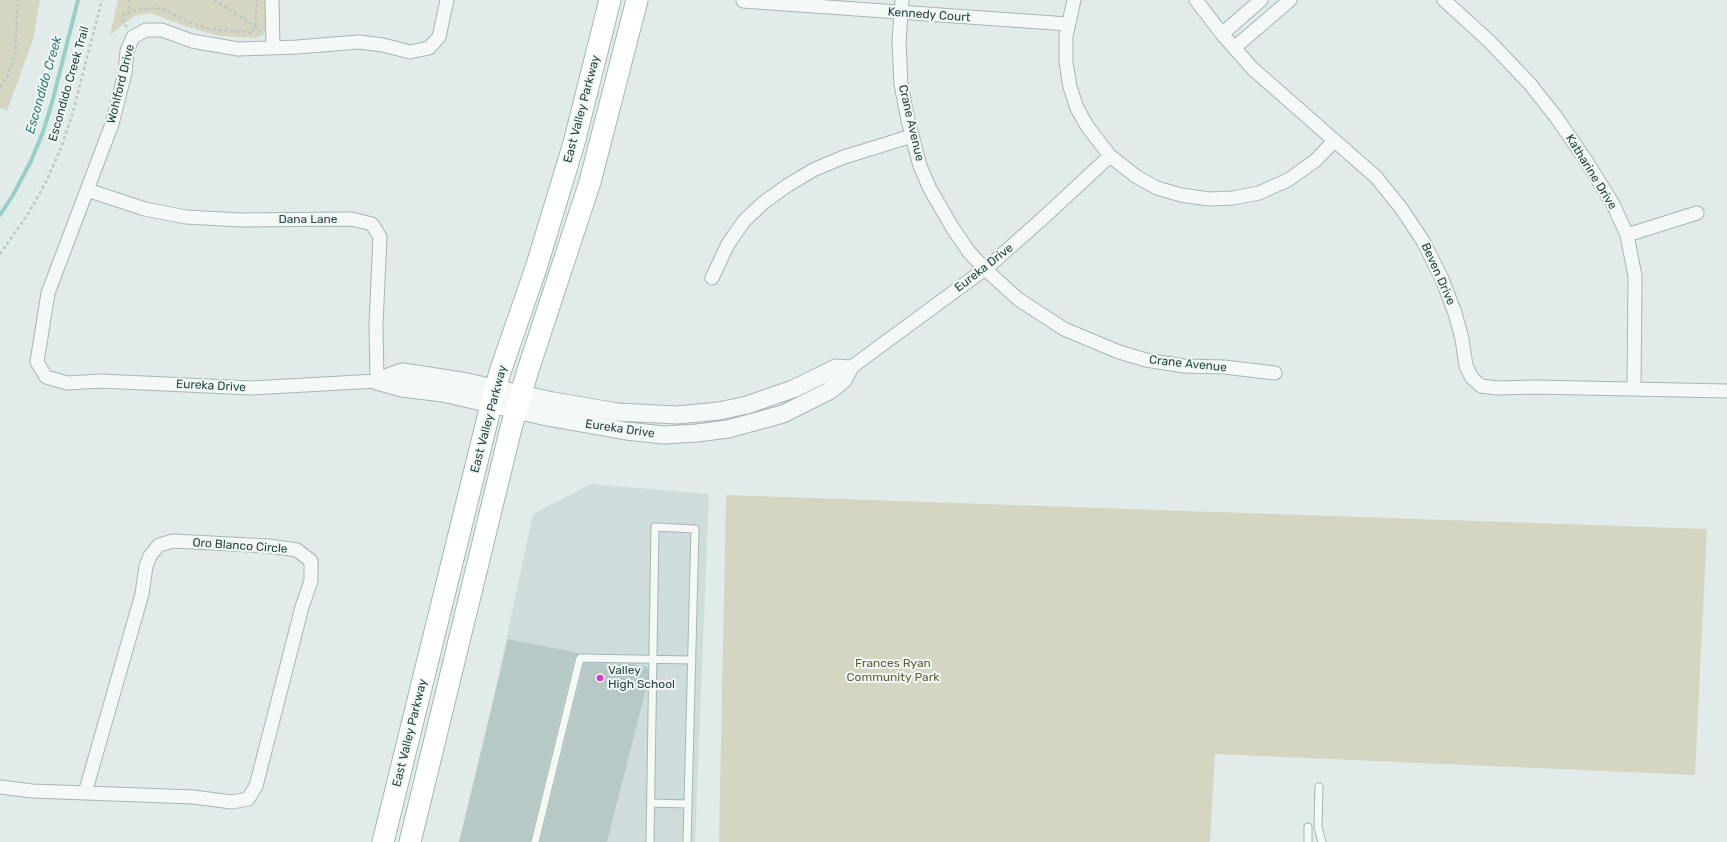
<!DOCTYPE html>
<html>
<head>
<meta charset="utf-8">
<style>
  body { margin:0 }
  canvas { display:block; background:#e1ebea }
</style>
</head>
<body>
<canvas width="1727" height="842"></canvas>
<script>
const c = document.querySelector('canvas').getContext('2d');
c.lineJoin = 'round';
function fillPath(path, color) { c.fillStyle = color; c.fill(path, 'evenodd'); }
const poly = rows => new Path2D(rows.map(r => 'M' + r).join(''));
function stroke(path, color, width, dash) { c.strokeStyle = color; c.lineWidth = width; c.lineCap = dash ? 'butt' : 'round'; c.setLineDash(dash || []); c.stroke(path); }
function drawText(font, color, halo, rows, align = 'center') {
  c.font = font + ' Rubik,sans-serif'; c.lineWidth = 4; c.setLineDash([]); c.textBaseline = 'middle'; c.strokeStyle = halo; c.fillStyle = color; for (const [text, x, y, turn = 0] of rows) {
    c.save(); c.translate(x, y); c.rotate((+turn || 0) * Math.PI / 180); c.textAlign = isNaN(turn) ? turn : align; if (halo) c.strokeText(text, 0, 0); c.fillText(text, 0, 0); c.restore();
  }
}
fillPath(poly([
  [591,484,709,494,695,842,463,842,533,514]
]), '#cedddc');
fillPath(poly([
  [0,0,40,0,33,40,7,111,0,108],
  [118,0,268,0,264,35,255,38,219,36,191,28,150,13,134,16,110,35],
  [726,495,1707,529,1695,775,1215,754,1210,842,719,842]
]), '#d5d6c1');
stroke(poly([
  [0,215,13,195,31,161,43,132,53,99,78,0]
]), '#98cfc4', 4);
fillPath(poly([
  [508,639,579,653,575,657,530,842,459,842],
  [584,663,632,664,648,667,648,681,607,842,540,842]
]), '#b7c9c7');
const service = poly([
  [1319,787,1318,827,1322,842],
  [651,803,688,804],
  [535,842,580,658,692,660],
  [650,842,655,527,695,529,687,842],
  [1308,842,1308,827]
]);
const minor = poly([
  [272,0,273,47],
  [902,0,899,41,901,84,908,120,920,166,930,189,952,227,969,252,985,269,1018,299,1064,329,1119,352,1146,360,1184,366,1224,367,1275,373],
  [1074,0,1066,36,1066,62,1070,87,1077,108,1087,126,1110,156,1137,177,1157,188,1181,195,1209,199,1233,198,1259,193,1288,180,1316,160,1334,141],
  [1196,0,1222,34,1253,69,1376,177,1401,208,1423,241,1442,279,1455,313,1462,339,1466,366,1472,378,1481,386,1497,388,1534,387,1727,391],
  [1444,0,1490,42,1530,84,1556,117,1585,159,1613,204,1627,235,1635,276,1634,389],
  [743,1,1068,24],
  [1222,34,1261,0],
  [1234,48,1290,0],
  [87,190,145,209,186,217,241,220,351,219,372,224,380,237,376,324,377,381,251,388,101,381,67,383,46,377,37,362,48,293,112,124,125,73,127,51,133,37,146,30,162,30,192,41,238,49,297,47,359,42,383,45,410,52,429,48,439,37,447,0],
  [1627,235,1697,213],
  [712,278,728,244,744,221,763,203,788,185,815,169,844,157,912,136],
  [849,369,989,266,1042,219,1110,156],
  [0,787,32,791,193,797,232,802,248,799,256,786,302,607,311,581,311,561,297,550,269,546,173,541,159,545,150,556,146,566,142,594,85,793]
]);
const tertiary = poly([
  [836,368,849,369,843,380,829,391,783,414,728,429,697,433,664,435,626,431,547,417,443,393,402,388,377,381,402,372,423,375,467,382,553,401,617,412,677,415,719,411,747,405,793,389,836,368]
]);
const primary = poly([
  [383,842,491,405,500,372,536,268,574,143,610,0],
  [410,842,511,428,528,370,590,182,637,0]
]);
stroke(service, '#a5b6b4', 9);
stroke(minor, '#a5b6b4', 15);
stroke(tertiary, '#a5b6b4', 19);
stroke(primary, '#9fb8b5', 23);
stroke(poly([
  [129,0,130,12],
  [214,0,255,26,260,32],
  [127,27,123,22,124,14,140,9,154,8,166,10,186,21,211,29,252,33,255,26,257,0],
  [0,87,7,77,15,55,18,0],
  [0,254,28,214,46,182,61,148,72,115,102,0]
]), '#bbc7c5', 2.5, [3, 3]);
stroke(service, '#f4f9f8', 7);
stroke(minor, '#f4f9f8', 13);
stroke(tertiary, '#f4f9f8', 17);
stroke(primary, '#fff', 21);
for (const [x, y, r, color] of [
  [600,678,4,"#dd39c7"]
]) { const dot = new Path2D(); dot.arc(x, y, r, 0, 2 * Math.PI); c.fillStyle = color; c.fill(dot); stroke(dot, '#f1f8f7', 1.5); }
drawText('12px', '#274542', '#f1f8f7', [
  ["Kennedy Court",929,15,4],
  ["Escondido Creek Trail",69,84,-74],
  ["Wohlford Drive",121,84,-76],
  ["East Valley Parkway",582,109,-75],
  ["Crane Avenue",911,123,77],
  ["Katharine Drive",1591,172,58],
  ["Dana Lane",308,220],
  ["Eureka Drive",984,268,-38],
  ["Beven Drive",1438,274,66],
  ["Crane Avenue",1188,364,6],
  ["Eureka Drive",211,386,3],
  ["East Valley Parkway",489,419,-75],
  ["Eureka Drive",620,429,8],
  ["Oro Blanco Circle",240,546,4],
  ["East Valley Parkway",410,733,-76]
]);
drawText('12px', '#5d6233', '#f1f8f7', [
  ["Frances Ryan",893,664],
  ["Community Park",893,678]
]);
drawText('12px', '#274542', '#f1f8f7', [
  ["Valley",608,671],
  ["High School",608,685]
], 'left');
drawText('italic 13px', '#2d7d70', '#f1f8f7', [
  ["Escondido Creek",44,85,-74]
]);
</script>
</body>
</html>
